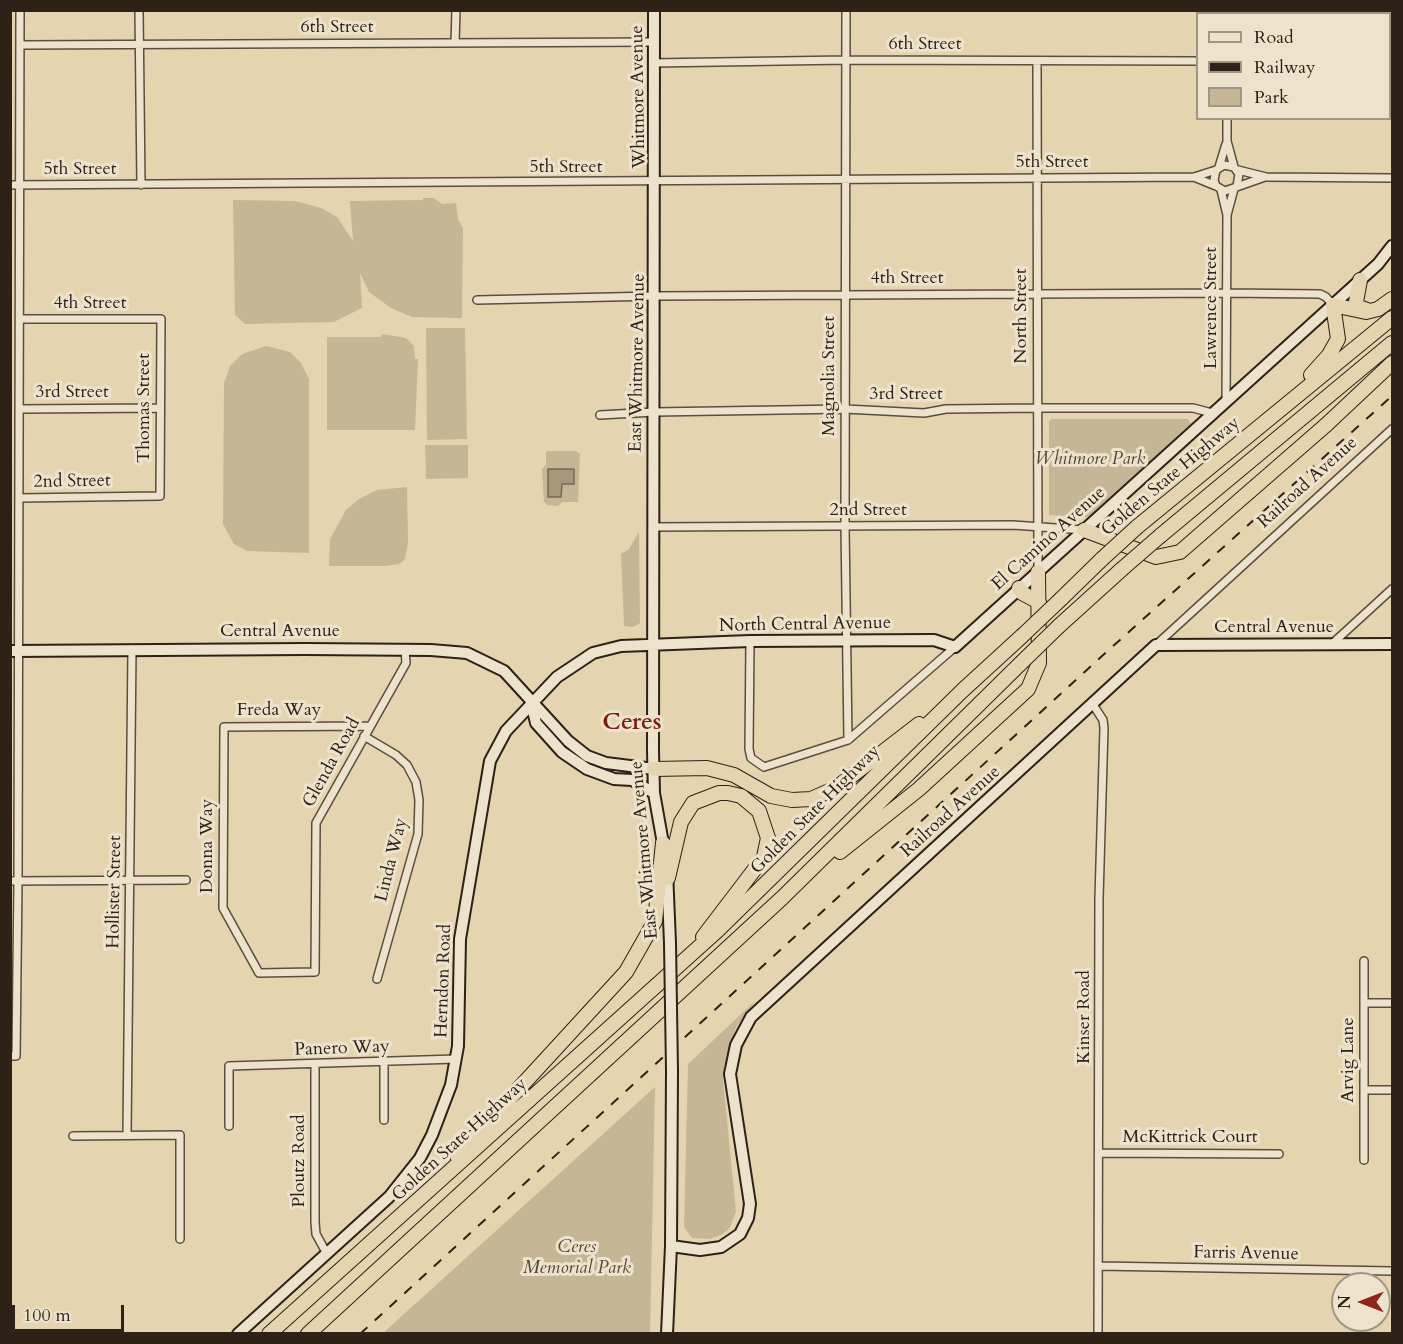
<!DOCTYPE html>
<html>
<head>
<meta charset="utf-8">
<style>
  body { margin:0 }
  #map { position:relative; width:1403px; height:1344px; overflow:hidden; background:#e4d4b0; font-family:Cardo,serif }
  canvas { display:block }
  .frame { position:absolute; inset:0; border:12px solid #2c2217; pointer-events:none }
  .legend { position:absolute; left:1196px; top:12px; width:195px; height:108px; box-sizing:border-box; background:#ede3cc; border:2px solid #a09684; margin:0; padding:8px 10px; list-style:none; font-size:18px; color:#2c2217 }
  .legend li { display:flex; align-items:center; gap:12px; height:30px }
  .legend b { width:30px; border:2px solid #a09684 }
  .north { position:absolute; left:1331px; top:1272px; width:60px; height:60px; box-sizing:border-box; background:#ede3cc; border:2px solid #a09684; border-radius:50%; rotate:270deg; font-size:16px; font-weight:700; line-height:24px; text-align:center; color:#2c2217 }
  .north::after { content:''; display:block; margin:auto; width:21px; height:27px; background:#8f2418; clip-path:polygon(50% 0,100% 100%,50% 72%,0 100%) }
  .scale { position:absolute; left:12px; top:1305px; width:112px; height:27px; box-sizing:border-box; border:3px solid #2c2217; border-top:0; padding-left:8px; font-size:18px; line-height:21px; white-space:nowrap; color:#2c2217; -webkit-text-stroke:4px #ede3cc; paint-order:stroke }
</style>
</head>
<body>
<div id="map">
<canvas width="1403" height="1344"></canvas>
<div class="frame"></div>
<ul class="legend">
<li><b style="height:8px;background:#ede3cc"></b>Road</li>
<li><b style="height:8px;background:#2c2217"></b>Railway</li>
<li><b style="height:16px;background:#c5b696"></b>Park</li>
</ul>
<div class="north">N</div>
<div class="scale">100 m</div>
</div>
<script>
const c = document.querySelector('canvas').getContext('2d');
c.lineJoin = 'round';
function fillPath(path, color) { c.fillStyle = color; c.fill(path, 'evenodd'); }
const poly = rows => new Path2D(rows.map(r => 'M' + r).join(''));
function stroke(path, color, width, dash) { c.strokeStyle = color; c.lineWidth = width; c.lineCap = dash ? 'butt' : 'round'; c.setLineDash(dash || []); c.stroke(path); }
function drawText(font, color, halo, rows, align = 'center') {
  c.font = font + ' Cardo,serif'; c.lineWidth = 6; c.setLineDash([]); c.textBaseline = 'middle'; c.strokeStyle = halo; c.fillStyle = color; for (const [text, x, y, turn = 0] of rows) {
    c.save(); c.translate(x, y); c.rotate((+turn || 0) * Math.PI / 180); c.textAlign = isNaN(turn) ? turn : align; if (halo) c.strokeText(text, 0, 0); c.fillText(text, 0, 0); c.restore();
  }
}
fillPath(poly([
  [423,198,434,198,442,204,456,203,458,219,463,228,462,318,412,317,391,308,369,292,360,273,362,308,334,322,245,324,235,315,233,200,295,201,321,208,337,217,353,241,350,201,423,200],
  [426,328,465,328,467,439,427,440],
  [382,334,406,338,414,346,415,359,418,359,415,430,327,430,327,337,381,337],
  [266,346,290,352,301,363,309,379,309,553,247,551,234,544,223,524,224,383,230,366,242,354],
  [1052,419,1188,419,1191,424,1089,517,1049,515,1049,421],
  [425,445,468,445,468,478,426,479],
  [546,451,576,451,580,454,578,502,562,502,558,506,547,505,544,502,542,469,546,465],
  [407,487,408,543,405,559,399,564,385,566,329,566,330,539,346,510,359,499,377,490],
  [639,532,640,623,633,627,624,626,621,554,629,549],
  [755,1001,735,1029,725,1063,723,1079,736,1212,729,1229,721,1235,710,1239,692,1238,684,1227,688,1064],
  [655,1087,650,1333,383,1333]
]), '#c5b696');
const water = poly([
  [548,469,574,469,574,484,562,484,561,497,548,497,548,469]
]);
fillPath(water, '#a5977c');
stroke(water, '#756854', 1.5);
const street = poly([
  [139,10,141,185],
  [846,10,845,526,848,740],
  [1227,10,1227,14],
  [455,43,456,10],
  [20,45,654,42],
  [1037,61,1038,572],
  [1390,61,1392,61],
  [653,63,846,60,1198,61],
  [1227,118,1227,141,1234,167],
  [1219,167,1226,144],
  [1238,170,1266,177,1392,178],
  [1194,177,1216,186],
  [10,185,1194,177,1216,170],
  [1237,186,1239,174,1234,167,1224,165,1216,170,1214,180,1216,186,1225,191,1265,177],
  [1221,190,1227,215,1226,401],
  [1227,215,1234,189],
  [477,300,655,296,1227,293,1320,294,1326,297,1333,305],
  [19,409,160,408],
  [600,415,654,412,845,409,924,413,946,409,1037,408,1193,408,1212,413],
  [19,498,160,496,161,319,20,319],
  [653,527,1013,525,1084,530],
  [750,641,749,749,751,758,764,767,848,740,955,647],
  [1333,643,1392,589],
  [1156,645,1392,429],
  [1092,703,1103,720,1104,728,1099,898,1098,1334],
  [369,726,224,727,223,908,259,973,315,972,316,823,406,663,405,649],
  [364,736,396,755,407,765,416,782,419,800,418,834,377,979],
  [10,881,186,880],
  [1364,961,1364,1160],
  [1364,1003,1392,1003],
  [10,1056,16,1056,18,881,20,10],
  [384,1063,384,1120],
  [315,1065,315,1222,316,1234,327,1254],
  [1364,1090,1392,1090],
  [229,1126,229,1066,456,1059],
  [127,1135,132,649],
  [73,1136,180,1135,180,1239],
  [1100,1153,1279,1154],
  [1099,1266,1392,1271]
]);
const secondary = poly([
  [654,10,653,751,654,793,664,849],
  [10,651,305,649,431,650,467,653,504,671,568,741,587,756,606,763,654,769],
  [531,702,536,723,562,752,587,769,614,779,632,780,654,793],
  [667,871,670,943],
  [671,1246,700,1250,721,1247,740,1234,748,1218,750,1204,730,1074,736,1045,751,1017,1156,645,1392,644],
  [238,1334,389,1197,420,1158,432,1135,451,1085,458,1046,460,939,490,761,506,731,557,677,593,653,621,646,750,641,934,640,955,647,1378,264,1392,246],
  [667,1334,671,1246,672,1071]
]);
const highway = poly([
  [1360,280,1356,302,1359,307,1370,311],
  [1311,375,1329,355,1338,339,1333,305,1366,312,1378,309,1392,299],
  [1137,527,1392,318],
  [1084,530,1156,557,1180,552,1326,425,1392,363],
  [1160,536,1392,343],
  [1019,588,1022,593,1039,602],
  [1061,599,1102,559],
  [1059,626,1122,569],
  [654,769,707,768,734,775,771,796,792,800,811,799,836,788,919,724],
  [840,852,919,789,1028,689,1039,663,1038,572],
  [668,878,681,822,693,803,719,793,728,793,741,796,759,811,768,838,764,857,703,937],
  [457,1156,626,972,655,921,663,843],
  [269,1334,718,930,963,690,1022,636],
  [308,1334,782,898,1021,663]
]);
stroke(street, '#5a4e3d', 10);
stroke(secondary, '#2c2217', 14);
stroke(highway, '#2c2217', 16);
stroke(street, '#ede3cc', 7);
stroke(secondary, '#ede3cc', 10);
stroke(highway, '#e4d4b0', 14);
stroke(poly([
  [360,1334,1102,656,1392,396]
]), '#2c2217', 2, [10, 10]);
const secondaryBridge = poly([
  [670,943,672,1071]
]);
const highwayBridge = poly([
  [1102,559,1137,527],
  [1122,569,1160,536],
  [1022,636,1061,599],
  [1021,663,1059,626]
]);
stroke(secondaryBridge, '#2c2217', 14, []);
stroke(highwayBridge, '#2c2217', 16, []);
stroke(secondaryBridge, '#ede3cc', 10);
stroke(highwayBridge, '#e4d4b0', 14);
drawText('18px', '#2c2217', '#ede3cc', [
  ["6th Street",337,28],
  ["6th Street",925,45],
  ["Whitmore Avenue",639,97,-91],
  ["5th Street",1052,163],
  ["5th Street",566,168],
  ["5th Street",80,170],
  ["4th Street",907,279],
  ["4th Street",90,304],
  ["Lawrence Street",1212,308,-90],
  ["North Street",1022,316,-90],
  ["East Whitmore Avenue",638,363,-89],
  ["Magnolia Street",830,376,-90],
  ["3rd Street",72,393],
  ["3rd Street",906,395],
  ["Thomas Street",145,408,-90],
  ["Golden State Highway",1171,477,-40],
  ["2nd Street",72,482,-1],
  ["Railroad Avenue",1308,483,-42],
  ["2nd Street",868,511],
  ["El Camino Avenue",1049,539,-42],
  ["North Central Avenue",805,625,-1],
  ["Central Avenue",1274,628],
  ["Central Avenue",280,632],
  ["Freda Way",279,711],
  ["Glenda Road",332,763,-61],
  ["Golden State Highway",816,810,-45],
  ["Railroad Avenue",951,812,-42],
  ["Donna Way",208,846,-90],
  ["East Whitmore Avenue",645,850,-95],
  ["Linda Way",392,860,-76],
  ["Hollister Street",115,892,-89],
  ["Herndon Road",444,981,-88],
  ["Kinser Road",1085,1017,-90],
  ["Panero Way",342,1049,-2],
  ["Arvig Lane",1349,1060,-90],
  ["McKittrick Court",1190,1138],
  ["Golden State Highway",460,1140,-42],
  ["Ploutz Road",300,1161,-90],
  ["Farris Avenue",1246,1254,1]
]);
drawText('italic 18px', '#524737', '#ede3cc', [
  ["Whitmore Park",1090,460],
  ["Ceres",577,1248],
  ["Memorial Park",577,1269]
]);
drawText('bold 24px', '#7a1f14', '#ede3cc', [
  ["Ceres",632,723]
]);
</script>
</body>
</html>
